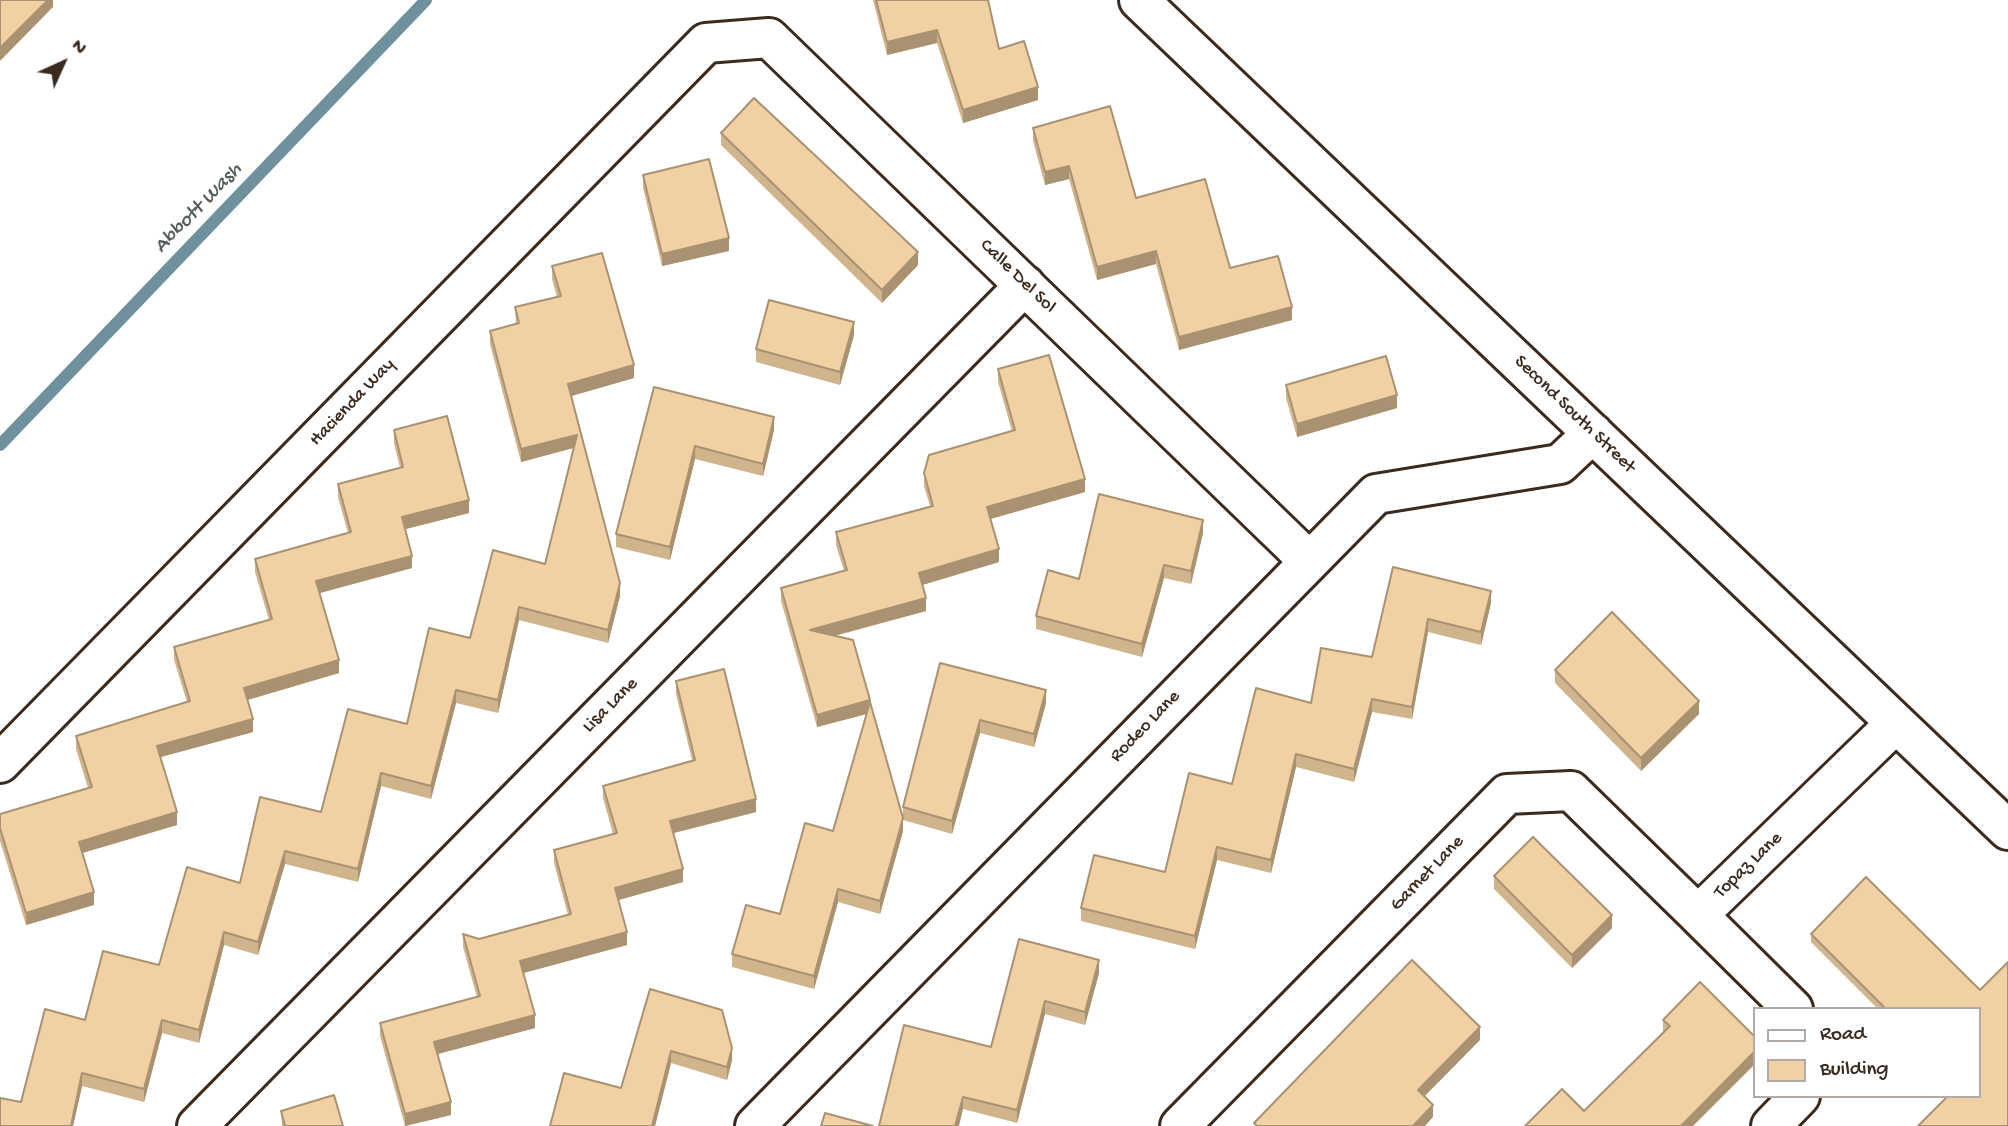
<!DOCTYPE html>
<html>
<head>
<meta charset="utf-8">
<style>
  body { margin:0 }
  #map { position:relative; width:2008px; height:1126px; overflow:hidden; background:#fff; font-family:"Gochi Hand",sans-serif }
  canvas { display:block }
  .legend { position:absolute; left:1753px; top:1007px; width:228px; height:91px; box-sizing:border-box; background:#fff; border:2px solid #b1aaa5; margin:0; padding:9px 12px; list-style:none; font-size:21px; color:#3b2a1e }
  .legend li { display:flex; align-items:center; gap:14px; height:35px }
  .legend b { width:35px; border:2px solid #b1aaa5 }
  .north { position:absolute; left:28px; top:28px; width:70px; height:70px; -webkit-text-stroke:5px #fff; paint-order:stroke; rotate:45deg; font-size:19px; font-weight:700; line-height:28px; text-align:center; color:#3b2a1e }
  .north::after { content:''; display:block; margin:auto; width:24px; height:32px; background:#3b2a1e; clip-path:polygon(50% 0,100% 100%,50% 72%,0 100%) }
</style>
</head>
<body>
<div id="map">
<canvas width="2008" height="1126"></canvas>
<ul class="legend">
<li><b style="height:9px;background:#fff"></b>Road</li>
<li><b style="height:19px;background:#f1d1a3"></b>Building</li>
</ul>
<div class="north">N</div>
</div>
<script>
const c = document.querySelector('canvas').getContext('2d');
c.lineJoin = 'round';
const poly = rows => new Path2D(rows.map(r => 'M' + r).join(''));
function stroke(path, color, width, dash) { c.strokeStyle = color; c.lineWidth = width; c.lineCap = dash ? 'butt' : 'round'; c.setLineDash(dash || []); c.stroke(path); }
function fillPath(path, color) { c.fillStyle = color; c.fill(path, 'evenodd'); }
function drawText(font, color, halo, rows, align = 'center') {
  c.font = font + ' "Gochi Hand",sans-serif'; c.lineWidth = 7; c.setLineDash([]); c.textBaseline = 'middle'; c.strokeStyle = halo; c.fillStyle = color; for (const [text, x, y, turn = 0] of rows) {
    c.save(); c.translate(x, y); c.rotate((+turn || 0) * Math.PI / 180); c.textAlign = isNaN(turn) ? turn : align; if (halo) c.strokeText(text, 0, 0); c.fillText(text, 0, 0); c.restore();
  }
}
stroke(poly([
  [0,445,426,0]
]), '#6f919e', 12);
const minor = poly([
  [1139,0,2008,830],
  [0,763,706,43,769,38,1309,561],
  [1793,1009,1698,915,1896,723],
  [197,1126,1025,285],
  [755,1126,1376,494,1560,464,1593,433],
  [1180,1126,1507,794,1571,791,1698,915],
  [1771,1126,1800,1096]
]);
stroke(minor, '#3b2a1e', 44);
stroke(minor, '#fff', 38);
fillPath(poly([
  [873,0,988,0,999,49,1038,100,963,123,937,43,887,55],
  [1033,128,1136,198,1230,268,1292,320,1179,350,1156,264,1097,280,1069,179,1045,185,1033,141],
  [721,133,918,265,882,303,721,145],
  [643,175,729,251,662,266,643,188],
  [552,266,634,378,571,396,620,596,608,643,519,620,498,713,456,703,431,799,381,786,358,882,285,864,258,955,224,945,199,1043,162,1033,144,1102,82,1086,73,1126,0,1126,21,1102,85,1020,159,965,240,883,321,812,407,724,470,638,545,564,573,448,521,462,490,344,490,331,516,324,515,307,557,297,552,279],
  [854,335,840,385,756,362,756,349],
  [998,369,1085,492,990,519,999,562,922,585,926,611,835,636,870,703,903,816,903,807,940,663,1046,703,1034,747,980,733,952,834,903,820,903,831,880,914,838,902,814,989,732,967,732,954,780,914,833,831,867,714,817,727,781,601,781,588,844,571,836,545,836,532,930,506,924,486,924,473,1012,431,998,382],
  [1286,385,1397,408,1297,437,1286,398],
  [654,387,774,430,763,476,695,459,670,560,616,547,616,534],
  [394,430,469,513,405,529,412,568,320,593,339,673,247,700,253,732,161,757,177,825,82,853,94,905,26,925,0,841,0,814,88,788,76,749,76,736,187,702,174,660,174,647,269,620,255,572,255,559,348,533,338,497,338,484,400,468,394,443],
  [1203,533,1191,584,1164,578,1142,657,1036,629,1036,616,1079,579],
  [1393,567,1491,603,1481,645,1428,632,1412,719,1372,712,1354,782,1296,767,1271,873,1217,860,1195,949,1081,921,1081,908,1165,872,1311,703,1372,657],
  [1555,670,1699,714,1641,771,1555,683],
  [676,681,756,812,673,833,683,882,618,900,627,945,523,973,535,1028,438,1054,451,1115,405,1126,380,1036,380,1023,477,997,463,947,463,934,479,939,568,915,554,863,554,850,613,834,603,798,603,786,692,760,676,694],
  [1494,876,1612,928,1572,968,1494,889],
  [1811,934,1980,990,1978,1096,1978,1009,1878,1009,1811,942],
  [1019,939,1099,973,1085,1025,1045,1014,1017,1123,963,1109,879,1126,991,1047],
  [1700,982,1693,1126,1584,1111,1663,1032,1663,1020],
  [650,989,732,1060,727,1080,671,1063,655,1126,550,1126,621,1088],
  [281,1111,343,1126,282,1126]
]), '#cfb48c');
fillPath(poly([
  [48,0,53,0,53,7,0,61,0,48],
  [937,30,937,43,887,55,887,42],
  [1038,87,1038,100,963,123,963,110],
  [1069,166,1069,179,1045,185,1045,172],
  [729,238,729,251,662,266,662,254],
  [1156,251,1156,264,1097,280,1097,267],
  [918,252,918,265,882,303,882,290],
  [1292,307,1292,320,1179,350,1179,337],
  [854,322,854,335,840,385,840,372],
  [634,365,634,378,568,397,568,384],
  [1397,395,1397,408,1297,437,1297,424],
  [774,417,774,430,763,476,763,464],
  [577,435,577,447,521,462,521,449],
  [695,446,695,459,670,560,670,547],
  [1085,479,1085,492,987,520,987,507],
  [469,500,469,513,402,530,402,517],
  [1203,520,1203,533,1191,584,1191,571],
  [999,549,999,562,919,586,919,573],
  [412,556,412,568,316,594,316,581],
  [1164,565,1164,578,1142,657,1142,644],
  [620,583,620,596,608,643,608,630],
  [1491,591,1491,603,1481,645,1481,632],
  [926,598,926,611,810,642,810,630],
  [519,607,519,620,498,713,498,700],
  [1428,619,1428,632,1412,719,1412,707],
  [339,660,339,673,244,701,244,688],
  [456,690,456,703,431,799,431,786],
  [1046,690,1046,703,1034,747,1034,734],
  [1372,699,1372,712,1354,782,1354,769],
  [870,700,870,713,817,727,817,715],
  [1699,701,1699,714,1641,771,1641,758],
  [253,719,253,732,157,758,157,746],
  [980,720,980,733,952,834,952,821],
  [1296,754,1296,767,1271,873,1271,860],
  [381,773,381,786,358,882,358,869],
  [756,799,756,812,670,834,670,821],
  [177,812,177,825,79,854,79,842],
  [903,818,903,831,880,914,880,901],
  [1217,847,1217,860,1195,949,1195,936],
  [285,851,285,864,258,955,258,942],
  [683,869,683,882,615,901,615,888],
  [838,889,838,902,814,989,814,976],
  [94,892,94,905,26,925,26,913],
  [1612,915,1612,928,1572,968,1572,955],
  [224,932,224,945,199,1043,199,1030],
  [627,932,627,945,520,974,520,961],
  [1099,960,1099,973,1085,1025,1085,1012],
  [1045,1001,1045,1014,1017,1123,1017,1110],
  [535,1015,535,1028,434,1055,434,1042],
  [162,1020,162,1033,144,1102,144,1089],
  [1480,1027,1480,1040,1418,1103,1418,1090],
  [732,1048,732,1060,727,1080,727,1067],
  [671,1051,671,1063,655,1126,652,1126],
  [1754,1052,1754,1065,1693,1126,1681,1126],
  [82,1073,82,1086,73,1126,71,1126],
  [963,1097,963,1109,959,1126,955,1126],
  [451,1102,451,1115,405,1126,405,1114],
  [1433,1105,1433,1117,1425,1126,1413,1126]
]), '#a99272');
const building = poly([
  [0,0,48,0,0,48,0,0],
  [876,0,988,0,999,49,1024,41,1038,87,963,110,937,30,887,42,876,0],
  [754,98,918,252,882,290,721,133,754,98],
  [1110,106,1136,198,1205,179,1230,268,1278,256,1292,307,1179,337,1156,251,1097,267,1069,166,1045,172,1033,128,1110,106],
  [709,159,729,238,662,254,643,175,709,159],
  [602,253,634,365,568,384,620,583,608,630,519,607,498,700,456,690,431,786,381,773,358,869,285,851,258,942,224,932,199,1030,162,1020,144,1089,82,1073,71,1126,0,1126,0,1098,21,1102,45,1009,85,1020,103,951,159,965,187,867,240,883,260,797,321,812,348,709,407,724,429,628,470,638,493,550,545,564,577,435,521,449,490,331,519,323,515,307,561,296,552,266,602,253],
  [769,300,854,322,840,372,756,349,769,300],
  [1049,355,1085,479,987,507,999,549,919,573,926,598,810,630,853,640,870,700,817,715,781,588,847,570,836,532,933,506,924,473,929,455,1015,430,998,369,1049,355],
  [1386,356,1397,395,1297,424,1286,385,1386,356],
  [654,387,774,417,763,464,695,446,670,547,616,534,654,387],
  [447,416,469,500,402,517,412,556,316,581,339,660,244,688,253,719,157,746,177,812,79,842,94,892,26,913,0,828,0,814,92,787,76,736,190,701,174,647,272,619,255,559,351,532,338,484,403,467,394,430,447,416],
  [1099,494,1203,520,1191,571,1164,565,1142,644,1036,616,1048,570,1079,579,1099,494],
  [1393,567,1491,591,1481,632,1428,619,1412,707,1372,699,1354,769,1296,754,1271,860,1217,847,1195,936,1081,908,1094,855,1165,872,1189,773,1232,784,1256,688,1311,703,1321,648,1372,657,1393,567],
  [1612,612,1699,701,1641,758,1555,670,1612,612],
  [940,663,1046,690,1034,734,980,720,952,821,903,807,940,663],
  [724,669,756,799,670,821,683,869,615,888,627,932,520,961,535,1015,434,1042,451,1102,405,1114,380,1023,480,996,463,934,479,939,571,914,554,850,617,833,603,786,695,760,676,681,724,669],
  [870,702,903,818,880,901,838,889,814,976,732,954,746,905,780,914,805,823,833,831,870,702],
  [1533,837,1612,915,1572,955,1494,876,1533,837],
  [1866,877,1980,990,2008,962,2008,1126,1918,1126,1948,1096,1978,1096,1978,1009,1886,1009,1811,934,1866,877],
  [1019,939,1099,960,1085,1012,1045,1001,1017,1110,963,1097,955,1126,879,1126,904,1025,991,1047,1019,939],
  [1412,960,1480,1027,1418,1090,1433,1105,1413,1126,1257,1126,1254,1123,1412,960],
  [1700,982,1754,1036,1754,1052,1681,1126,1525,1126,1562,1089,1584,1111,1670,1026,1663,1020,1700,982],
  [650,989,722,1010,732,1048,727,1067,671,1051,652,1126,550,1126,564,1073,621,1088,650,989],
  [334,1095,343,1126,285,1126,281,1111,334,1095],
  [825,1113,873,1126,821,1126,825,1113]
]);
fillPath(building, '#f1d1a3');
stroke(building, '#a99272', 2);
drawText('19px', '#3b2a1e', '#fff', [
  ["Calle Del Sol",1017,277,44],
  ["Hacienda Way",353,403,-46],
  ["Second South Street",1574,415,44],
  ["Lisa Lane",611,706,-45],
  ["Rodeo Lane",1146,727,-46],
  ["Topaz Lane",1749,866,-44],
  ["Garnet Lane",1428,874,-46]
]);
drawText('italic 21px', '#555e5e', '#fff', [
  ["Abbott Wash",199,209,-46]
]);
</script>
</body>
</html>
